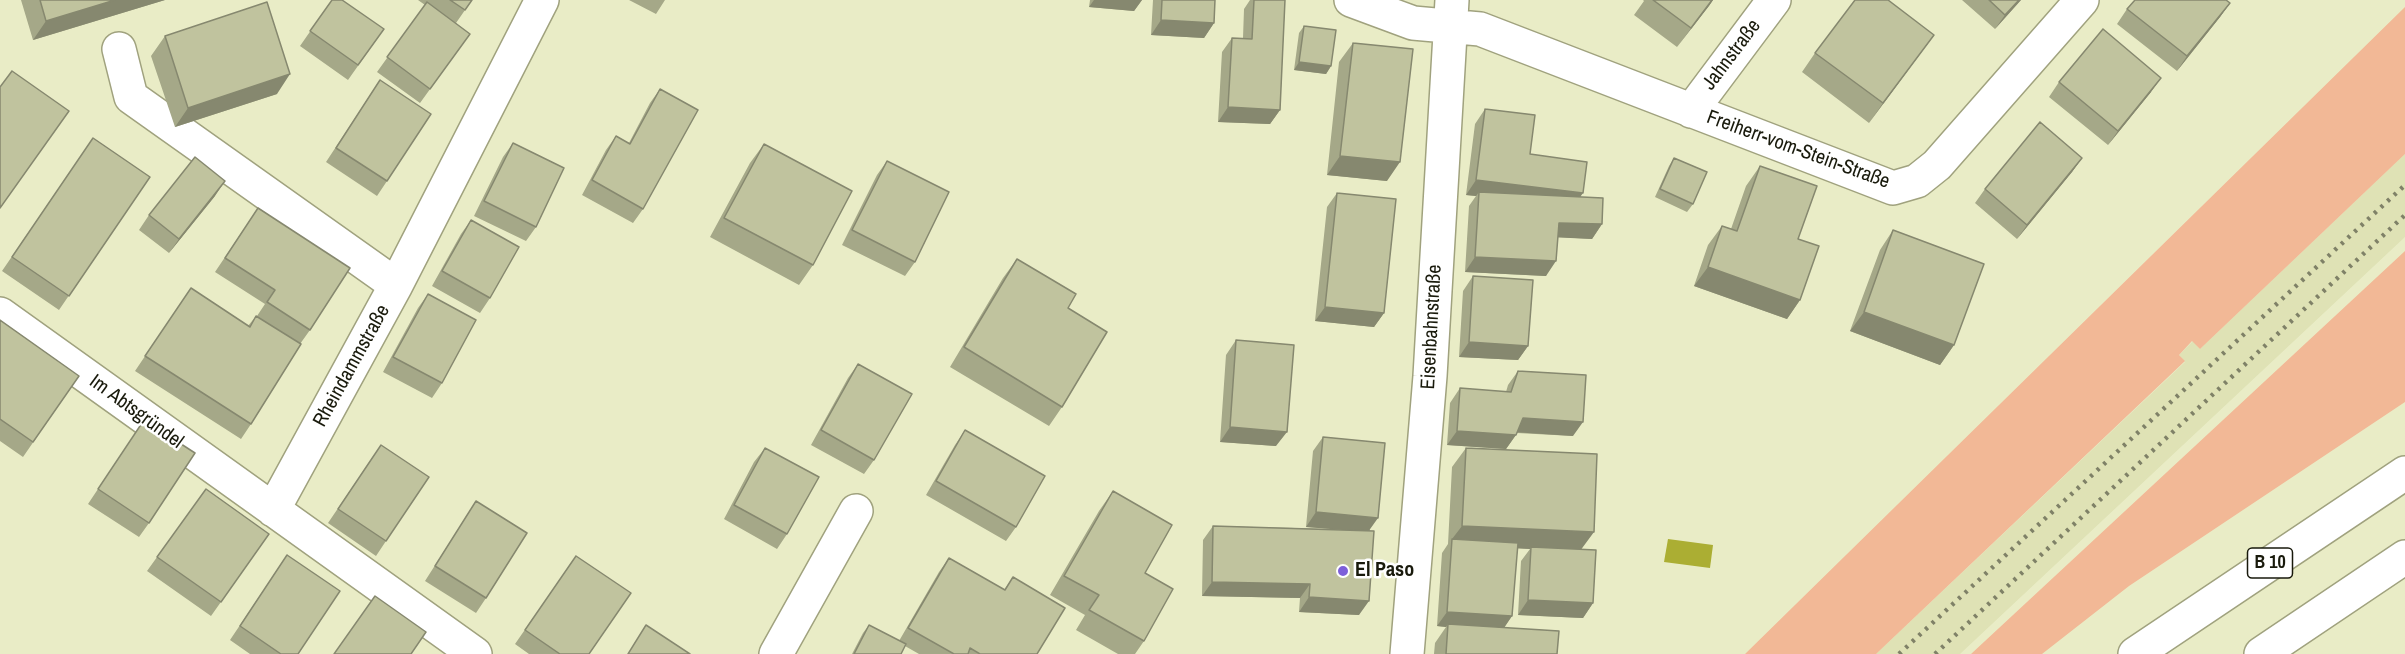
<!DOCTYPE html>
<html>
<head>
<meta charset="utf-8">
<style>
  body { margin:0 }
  canvas { display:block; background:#e9ecc6 }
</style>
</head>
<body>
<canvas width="2405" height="654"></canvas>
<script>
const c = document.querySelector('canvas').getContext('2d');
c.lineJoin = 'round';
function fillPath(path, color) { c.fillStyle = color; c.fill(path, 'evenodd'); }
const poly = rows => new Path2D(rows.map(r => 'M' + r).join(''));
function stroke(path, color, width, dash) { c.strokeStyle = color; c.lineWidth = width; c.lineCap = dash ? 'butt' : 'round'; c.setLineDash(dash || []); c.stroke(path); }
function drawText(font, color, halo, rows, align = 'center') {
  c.font = font + ' "Archivo Narrow",sans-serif'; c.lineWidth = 5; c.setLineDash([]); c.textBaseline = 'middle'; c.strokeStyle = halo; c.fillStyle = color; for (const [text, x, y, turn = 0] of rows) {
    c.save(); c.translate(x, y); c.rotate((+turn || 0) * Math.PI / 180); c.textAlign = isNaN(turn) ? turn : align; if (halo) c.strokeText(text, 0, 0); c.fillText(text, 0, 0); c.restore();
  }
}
fillPath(poly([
  [2405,154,2405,237,1960,654,1876,654,2185,362,2179,355,2193,341,2200,349]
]), '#dfe2b5');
fillPath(poly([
  [2405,7,2405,154,2200,349,2192,341,2179,355,2185,361,1876,654,1745,654],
  [2405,251,2405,402,2129,586,2042,654,1971,654]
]), '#f2b896');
fillPath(poly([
  [1668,539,1713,545,1710,568,1664,562]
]), '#abae33');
const minor = poly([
  [1351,0,1413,23,1480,29,1893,188,1917,181,1937,165,2082,0],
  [119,49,131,97,396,285],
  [1691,111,1774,0],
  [0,314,475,654],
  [273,510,396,285,542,0],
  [776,654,856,511],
  [1407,654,1430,376,1452,0]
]);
const highway = poly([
  [2135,654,2405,473],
  [2261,654,2405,557]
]);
stroke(minor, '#a0a27e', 36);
stroke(highway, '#a0a27e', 36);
stroke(minor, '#fff', 33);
stroke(highway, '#fff', 33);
stroke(poly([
  [1899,654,2405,185],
  [1935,654,2405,215]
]), '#7f8167', 4.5, [3, 6]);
fillPath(poly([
  [21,0,165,0,33,40],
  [332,0,384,29,348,80,300,46],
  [418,0,472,0,456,23,470,34,420,103,377,72,425,5],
  [629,0,665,0,656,14],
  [1090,0,1142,0,1134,11,1089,7],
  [1153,0,1215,0,1214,23,1204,38,1151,35],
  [1250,0,1285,0,1280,110,1270,124,1218,122,1222,52,1232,38,1243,38,1244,9],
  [1643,0,1713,0,1677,47,1634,15,1644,1],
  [1962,0,2021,0,1995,29],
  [2230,3,2220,17,2177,71,2117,24,2127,9],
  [1304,26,1331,66,1326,74,1294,70,1299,33],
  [1934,35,1869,123,1802,72,1815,53],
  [165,36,277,94,175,127,151,56],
  [1353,43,1387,181,1327,175,1339,62],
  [380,80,387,181,377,196,326,162],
  [2059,82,2151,92,2108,145,2049,97],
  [660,89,643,209,633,223,582,195,606,150,616,136,629,143,650,103],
  [1485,109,1530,154,1581,197,1602,224,1592,239,1558,237,1546,276,1465,272,1469,206,1476,196,1466,195,1475,124],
  [93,138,150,177,59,310,2,271],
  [513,143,536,227,526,241,474,216,503,157],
  [764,144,813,265,799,285,710,237,750,163],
  [1674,158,1693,204,1687,212,1655,197,1669,166],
  [2082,158,2072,172,2017,239,1975,203,1985,189],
  [887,161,915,262,905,276,842,245,877,175],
  [1760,166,1798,239,1800,300,1787,319,1694,286,1708,245,1722,226,1731,229,1746,186],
  [1337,193,1384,313,1374,327,1315,321,1327,207],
  [215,196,169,253,139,230,149,215],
  [258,208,310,330,300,344,251,424,241,439,135,371,191,288,248,326,256,316,257,316,265,304,215,272],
  [471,220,490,298,480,313,432,286,461,234],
  [1893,230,1954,345,1940,365,1850,331,1880,250],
  [1017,259,1068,308,1062,407,1049,426,950,367,1003,278],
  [1473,276,1528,346,1518,360,1459,357,1463,291],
  [428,294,442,383,432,398,383,372,418,308],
  [0,320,79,376,23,457,0,441],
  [1236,340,1276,446,1220,442,1226,355],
  [858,364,874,460,864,474,811,445,848,378],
  [1518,371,1573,436,1517,433,1506,449,1447,445,1450,403,1460,388,1506,392,1508,385],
  [144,420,149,523,139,537,88,504],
  [965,430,1016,527,1006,541,926,495,955,445],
  [1323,437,1370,530,1359,615,1299,612,1300,598,1202,596,1203,540,1213,526,1337,529,1306,527,1313,451],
  [381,445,386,541,376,556,328,523],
  [765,448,787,534,777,549,724,519,754,462],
  [1466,448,1582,549,1593,603,1583,618,1518,615,1521,561,1530,549,1517,548,1512,616,1504,627,1557,654,1434,654,1435,643,1446,627,1437,626,1442,553,1448,544,1452,467],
  [206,489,269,534,211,616,147,571],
  [1113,491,1145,573,1144,641,1135,654,1118,654,1076,630,1085,615,1050,595,1099,511],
  [476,501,486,598,476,613,425,581],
  [287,555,298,654,250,654,230,640],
  [576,556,589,654,529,654,515,644],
  [949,558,1004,590,1013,577,1037,654,919,654,905,646,900,654,852,654,863,633,869,625,899,641,939,572]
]), '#a5a888');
fillPath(poly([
  [115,0,165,0,33,40,46,21],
  [1094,0,1142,0,1134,11,1089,7],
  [1712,0,1713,0,1709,6,1677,47],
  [2019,0,2021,0,1995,29,2005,15],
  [2230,3,2220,17,2177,71,2187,56],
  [1161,20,1214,23,1204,38,1151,35],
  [1934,35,1920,54,1869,123,1883,103],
  [1299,62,1331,66,1326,74,1294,70],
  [290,74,277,94,175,127,188,108],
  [2161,78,2151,92,2108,145,2118,131],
  [1228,107,1280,110,1270,124,1218,122],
  [1340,156,1400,162,1387,181,1327,175],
  [2082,158,2072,172,2017,239,2027,225],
  [1476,180,1583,193,1573,207,1479,192,1476,196,1466,195],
  [225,181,215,196,169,253,179,239],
  [1559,223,1602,224,1592,239,1549,237],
  [1475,257,1556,261,1546,276,1465,272],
  [1708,267,1800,300,1787,319,1694,286],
  [1325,307,1384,313,1374,327,1315,321],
  [1864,312,1954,345,1940,365,1850,331],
  [1469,342,1528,346,1518,360,1459,357],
  [1523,418,1583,422,1573,436,1513,432],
  [1230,427,1287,432,1276,446,1220,442],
  [1457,431,1516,435,1506,449,1447,445],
  [1316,512,1378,518,1368,532,1306,527],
  [1462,526,1594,532,1580,551,1531,547,1530,549,1452,545,1452,539],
  [1212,582,1310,584,1300,598,1202,596],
  [1309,597,1369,601,1359,615,1299,612],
  [1528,600,1593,603,1583,618,1518,615],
  [1447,612,1512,616,1502,631,1448,624,1446,627,1437,626]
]), '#86886f');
const building = poly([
  [40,0,115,0,46,21,40,0],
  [332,0,342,0,384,29,358,65,310,31,332,0],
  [450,0,472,0,465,10,450,0],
  [1162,0,1215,0,1214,23,1161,20,1162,0],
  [1254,0,1285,0,1280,110,1228,107,1232,38,1252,39,1254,0],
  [1653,0,1712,0,1691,28,1653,0],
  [1855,0,1888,0,1934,35,1883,103,1815,53,1855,0],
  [1989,0,2019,0,2005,15,1989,0],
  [2135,0,2226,0,2230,3,2187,56,2127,9,2135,0],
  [267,2,290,74,188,108,165,36,267,2],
  [427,2,470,34,430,89,387,57,427,2],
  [1304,26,1336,30,1331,66,1299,62,1304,26],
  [2103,29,2161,78,2118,131,2059,82,2103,29],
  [1353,43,1413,49,1400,162,1340,156,1353,43],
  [12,71,69,111,0,208,0,87,12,71],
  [380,80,431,114,387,181,336,148,380,80],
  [660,89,698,110,643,209,592,180,616,136,630,144,660,89],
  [1485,109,1535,115,1530,154,1587,162,1583,193,1476,180,1485,109],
  [2040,122,2082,158,2027,225,1985,189,2040,122],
  [93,138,150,177,69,296,12,257,93,138],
  [513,143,564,168,536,227,484,201,513,143],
  [764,144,852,191,813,265,724,218,764,144],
  [195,157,225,181,179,239,149,215,195,157],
  [1674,158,1707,172,1693,204,1660,189,1674,158],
  [887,161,949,192,915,262,852,230,887,161],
  [1760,166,1817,186,1798,239,1819,246,1800,300,1708,267,1722,226,1737,231,1760,166],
  [1479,192,1603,198,1602,224,1559,223,1556,261,1475,257,1479,192],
  [1337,193,1396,199,1384,313,1325,307,1337,193],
  [258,208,350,268,310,330,267,302,275,290,225,258,258,208],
  [471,220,519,247,490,298,442,271,471,220],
  [1893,230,1984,264,1954,345,1864,312,1893,230],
  [1017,259,1076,294,1068,308,1107,332,1062,407,964,347,1017,259],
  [1473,276,1533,280,1528,346,1469,342,1473,276],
  [191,288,250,327,256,316,301,344,251,424,145,356,191,288],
  [428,294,476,320,442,383,393,357,428,294],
  [0,320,79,376,33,442,0,419,0,320],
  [1236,340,1294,345,1287,432,1230,427,1236,340],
  [858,364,912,394,874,460,821,430,858,364],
  [1518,371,1586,375,1583,422,1523,418,1516,435,1457,431,1460,388,1511,392,1518,371],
  [144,420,195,453,149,523,98,489,144,420],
  [965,430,1045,476,1016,527,936,481,965,430],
  [1323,437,1385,443,1378,518,1316,512,1323,437],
  [381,445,429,477,386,541,338,509,381,445],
  [765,448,819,477,787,534,734,505,765,448],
  [1466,448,1597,454,1594,532,1462,526,1466,448],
  [206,489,269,534,221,602,157,557,206,489],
  [1113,491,1172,525,1145,573,1173,589,1144,641,1089,610,1099,595,1064,576,1113,491],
  [476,501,527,533,486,598,435,566,476,501],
  [1213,526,1374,531,1369,601,1309,597,1310,584,1212,582,1213,526],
  [1452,539,1518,543,1512,616,1447,612,1452,539],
  [1531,547,1596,550,1593,603,1528,600,1531,547],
  [287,555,340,591,298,654,281,654,240,626,287,555],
  [576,556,631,593,589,654,560,654,525,630,576,556],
  [949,558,1005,590,1013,577,1065,608,1037,654,980,654,970,648,968,654,954,654,908,628,949,558],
  [375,596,426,632,411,654,334,654,375,596],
  [1448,624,1559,631,1557,654,1446,654,1448,624],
  [646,625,690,654,628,654,646,625],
  [869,625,906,644,901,654,854,654,869,625]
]);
fillPath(building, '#c0c39e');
stroke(building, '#86886f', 1.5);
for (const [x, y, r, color] of [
  [1343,571,6,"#7d5fda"]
]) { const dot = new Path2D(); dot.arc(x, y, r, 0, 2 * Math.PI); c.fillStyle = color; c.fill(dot); stroke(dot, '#fff', 2); }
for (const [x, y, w] of [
  [2270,563,45]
]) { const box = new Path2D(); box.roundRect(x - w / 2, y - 15, w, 30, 4.5); c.fillStyle = '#fff'; c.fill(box); stroke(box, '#191a0c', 1.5); }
drawText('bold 18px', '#191a0c', null, [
  ["B 10",2270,563]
]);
drawText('20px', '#191a0c', '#fff', [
  ["Jahnstraße",1732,55,-53],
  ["Freiherr-vom-Stein-Straße",1798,150,20],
  ["Eisenbahnstraße",1432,327,-87],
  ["Rheindammstraße",352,366,-61],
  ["Im Abtsgründel",136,412,36]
]);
drawText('bold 20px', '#191a0c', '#fff', [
  ["El Paso",1355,571]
], 'left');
</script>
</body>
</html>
